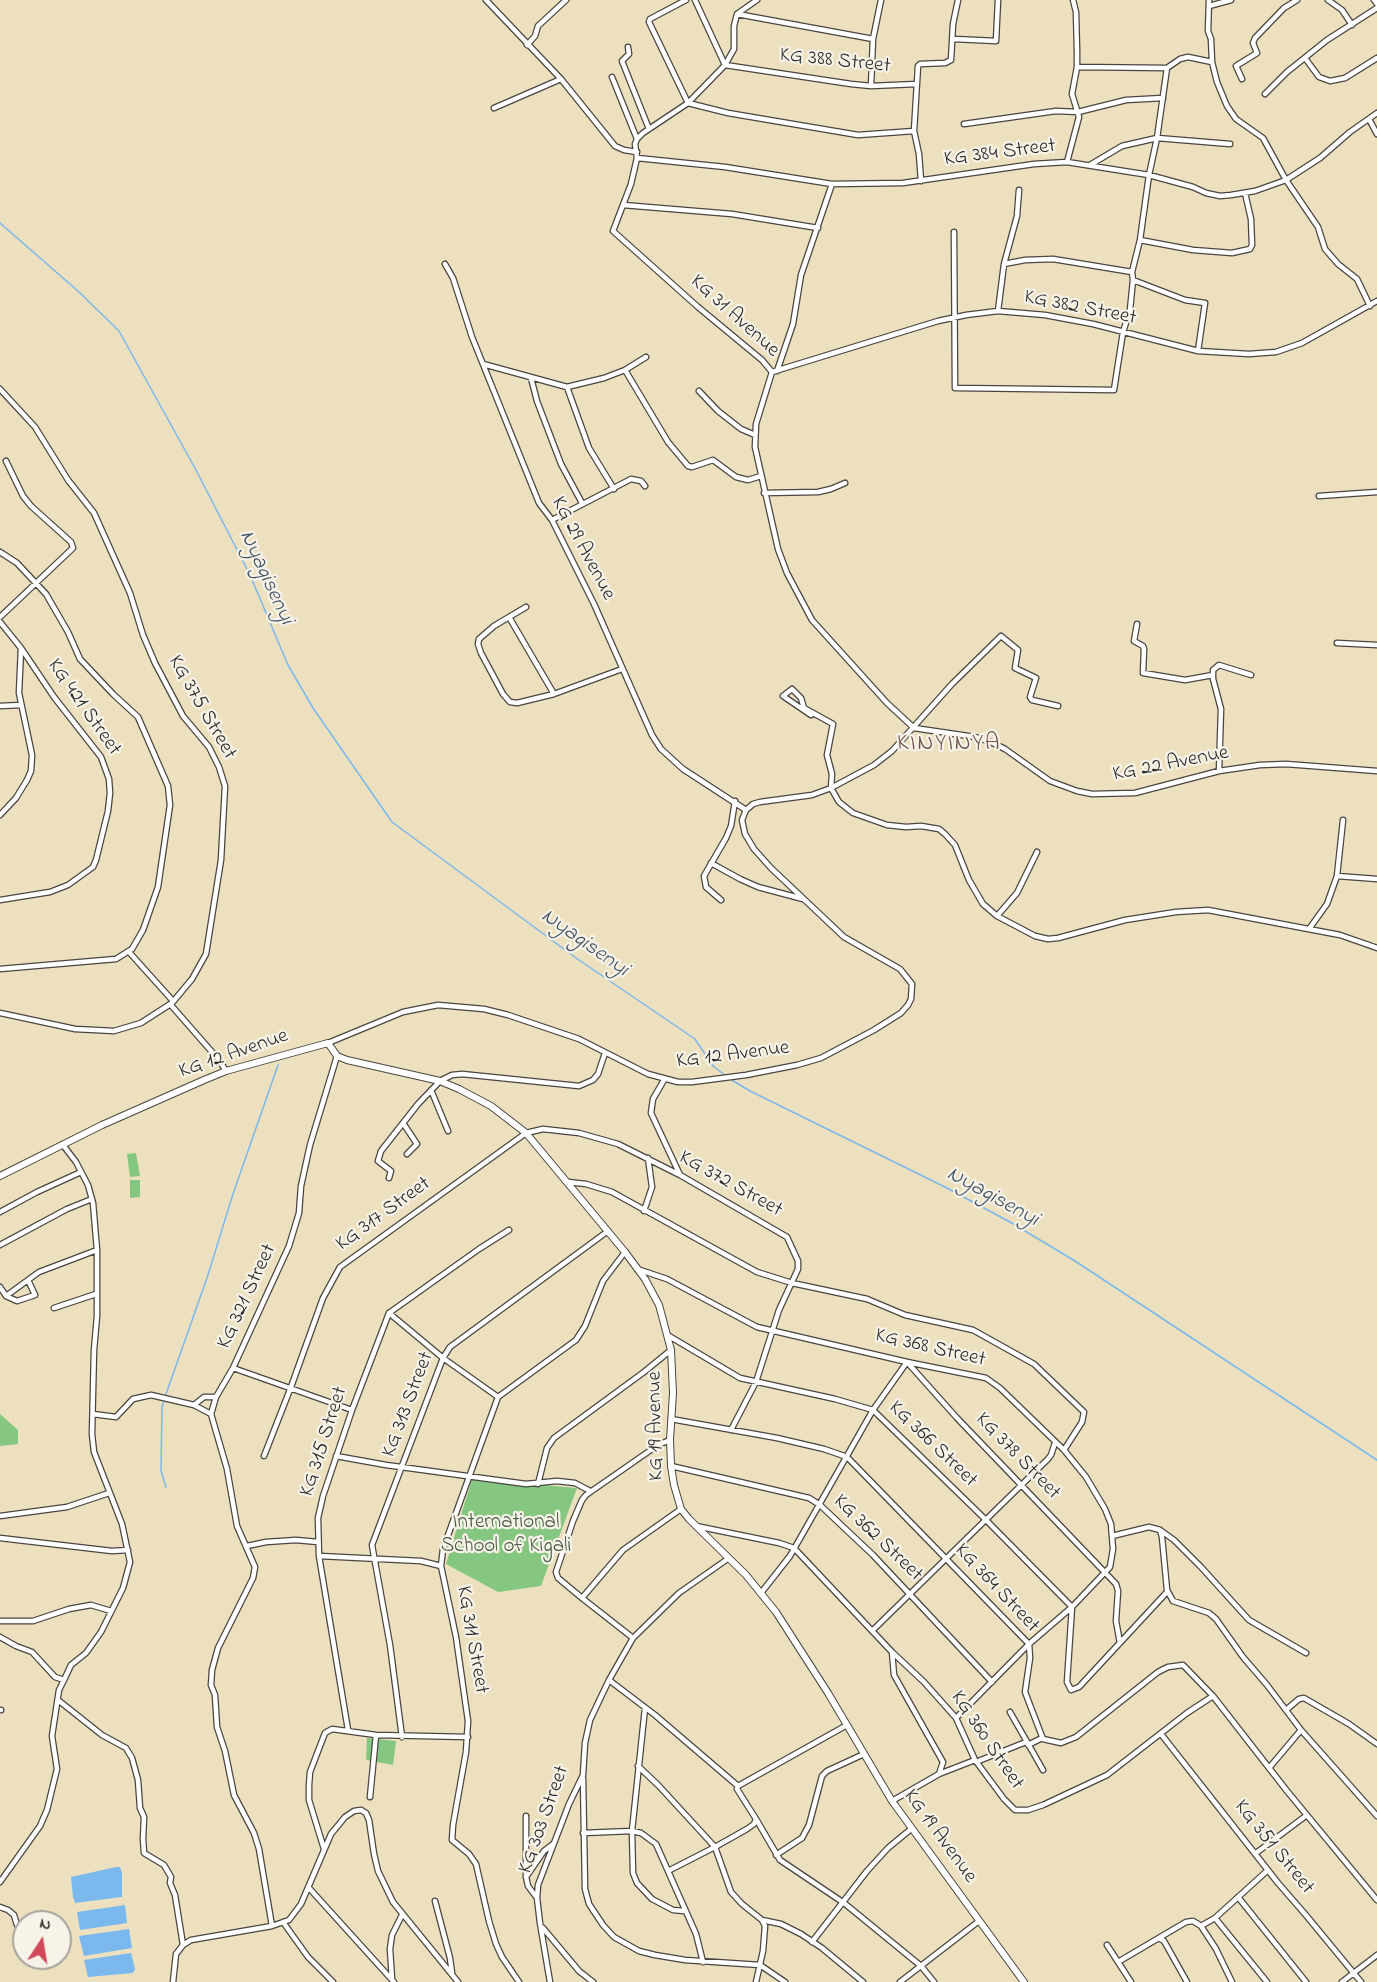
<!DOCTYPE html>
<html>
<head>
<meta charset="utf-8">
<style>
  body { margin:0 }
  #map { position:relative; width:1377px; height:1982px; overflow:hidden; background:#ede0bf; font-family:"Indie Flower",sans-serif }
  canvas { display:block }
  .north { position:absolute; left:12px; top:1910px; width:60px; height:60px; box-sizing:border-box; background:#f7f3e8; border:2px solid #a5a39c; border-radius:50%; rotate:12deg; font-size:16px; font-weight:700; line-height:24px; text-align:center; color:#2b2b2b }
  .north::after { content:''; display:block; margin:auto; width:21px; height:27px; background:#d1495b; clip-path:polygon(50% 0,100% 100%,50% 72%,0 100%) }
</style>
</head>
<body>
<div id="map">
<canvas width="1377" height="1982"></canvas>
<div class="north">N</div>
</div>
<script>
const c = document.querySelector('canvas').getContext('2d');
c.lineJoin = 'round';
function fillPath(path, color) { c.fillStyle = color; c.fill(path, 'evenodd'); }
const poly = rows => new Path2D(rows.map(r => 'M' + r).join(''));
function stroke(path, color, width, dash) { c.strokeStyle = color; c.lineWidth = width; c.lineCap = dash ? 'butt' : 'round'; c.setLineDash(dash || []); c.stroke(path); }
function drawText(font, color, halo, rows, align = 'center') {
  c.font = font + ' "Indie Flower",sans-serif'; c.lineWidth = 4.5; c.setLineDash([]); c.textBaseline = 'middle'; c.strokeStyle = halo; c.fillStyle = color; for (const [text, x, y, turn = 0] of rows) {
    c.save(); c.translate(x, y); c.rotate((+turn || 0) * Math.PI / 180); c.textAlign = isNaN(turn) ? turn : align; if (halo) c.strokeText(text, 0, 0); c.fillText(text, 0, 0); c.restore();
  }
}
fillPath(poly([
  [136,1153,140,1176,130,1177,127,1154],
  [130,1180,140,1180,140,1197,130,1198],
  [0,1414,18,1430,18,1444,0,1446],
  [472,1479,577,1488,541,1586,498,1592,446,1564],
  [367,1738,396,1741,393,1765,366,1760]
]), '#85c780');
fillPath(poly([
  [116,1867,120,1867,122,1873,122,1897,75,1903,73,1897,71,1877],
  [125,1905,127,1923,80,1930,77,1912],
  [129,1929,132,1948,84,1956,79,1936],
  [131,1953,135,1969,133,1973,88,1977,84,1960]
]), '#7ab8ed');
stroke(poly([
  [0,223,79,292,119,331,196,470,250,575,288,665,313,708,392,822,576,958,695,1039,713,1066,726,1076],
  [730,1079,750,1091,945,1187,1010,1222,1075,1261,1377,1460],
  [166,1487,161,1471,162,1407,166,1394,207,1278,233,1194,278,1065]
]), '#7ab8ed', 1.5);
const minor = poly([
  [486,0,561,79,615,146,624,150,637,152],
  [686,0,650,19,649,22,688,103,728,113,858,135,914,131],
  [695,0,725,65,851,84,871,86,917,84],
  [757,0,737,14,734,26,734,49,725,65,688,103,643,133,637,139,635,144,637,158,631,184,613,231,698,307,762,360,772,372],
  [1209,0,1208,31,1211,39,1212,62,1217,82,1227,106,1236,119,1263,138,1286,180,1318,227,1325,249,1338,264,1357,279,1370,306],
  [1328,0,1342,10,1352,25],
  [1374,0,1377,4],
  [1209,6,1231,0],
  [737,14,873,39],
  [954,39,996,41,998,0],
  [527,45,535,36,538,26,566,0],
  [628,47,629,54,622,61,649,129],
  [1305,58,1319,77,1330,81,1345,78,1377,58],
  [1077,67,1167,68,1180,59,1188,57,1212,62],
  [612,77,637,139],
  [1242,79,1236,66,1257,53,1253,43,1255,38,1284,8,1297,0],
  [871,86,873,39,881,0],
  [1265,94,1287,72,1327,40,1377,8],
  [494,108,561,79],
  [1369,119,1377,134],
  [964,124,1056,111,1078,112,1126,100,1163,98],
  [637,158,725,167,832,184,903,183,1034,164,1067,162,1149,175,1193,187,1206,193,1220,196,1231,195,1255,191,1286,180,1320,158,1350,132,1377,113],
  [1067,162,1079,117,1072,94,1077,67,1077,51,1076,12,1073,0],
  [1090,165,1122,146,1157,138,1230,144],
  [921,181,919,154,914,131,918,66,920,64,945,63,951,60,953,24,958,0],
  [623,205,732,214,818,228],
  [954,232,955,388,1114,390,1123,332,1130,310,1133,280,1132,272,1140,240,1149,175,1157,138,1167,68],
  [1140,240,1193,250,1232,253,1250,249,1252,245,1251,219,1245,193],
  [445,264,453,278,472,337,539,503,552,520,594,604,652,735,661,749,683,769,746,810],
  [1004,264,1017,216,1019,190],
  [1133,280,1185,300,1205,303,1198,351],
  [998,311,1004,264,1025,260,1053,259,1132,272],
  [483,364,567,387,604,378,625,370,646,357],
  [625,370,668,442,688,466,692,467,713,460,736,477,748,480,761,476],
  [777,371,793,324,801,275,832,184],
  [772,372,938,321,966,315,998,311,1045,315,1093,324,1198,351,1249,354,1276,352,1302,343,1377,301],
  [772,372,756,424,755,447,778,549,787,573,812,620,887,703,914,728],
  [531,378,537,401,561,464,582,503],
  [567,387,589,448,614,489],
  [0,389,35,427,68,480,94,513,130,593,143,635,155,663,183,716,209,747,219,767,225,786,221,860,206,954,192,979,172,1003,141,1023,114,1031,75,1029,0,1013],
  [699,391,718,411,741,429,755,435],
  [764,493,818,492,831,489,845,483],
  [1319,496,1377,492],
  [552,520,631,479,641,481,645,486],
  [0,552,17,563,46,594,68,632,80,659,113,694,138,717,168,786,170,805,158,887,143,930,132,949,116,959,0,969],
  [526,607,494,626,479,639,478,644,481,653,503,694,510,702,517,703,554,694,622,669],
  [0,617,73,548,71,542,31,506,23,496,6,461],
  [509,617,554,694],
  [0,622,21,648,19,693,32,755,31,771,27,780,16,798,0,815],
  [1137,624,1134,641,1143,646,1144,649,1143,673,1185,680,1213,675],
  [1337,643,1377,645],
  [0,706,21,705],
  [811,715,783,696,792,689,801,698,804,708,833,724,827,755,832,774,831,788,839,802,853,813,887,825,906,827,921,826,939,829,945,834,955,845,969,880,983,904,997,916,1035,936,1048,939,1058,938,1125,920,1176,912,1208,910,1340,935,1377,948],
  [914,728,975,737,991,742,1005,749,1050,781,1077,791,1092,794,1135,793,1219,771,1260,765,1286,764,1377,771],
  [1219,771,1221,709,1213,679,1213,670,1219,665,1251,675],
  [711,863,740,879,758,887,803,899],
  [1337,876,1377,879],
  [0,900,50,892,68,885,93,867,96,860,108,811,110,793,109,779,101,757,54,697,21,648],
  [721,900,706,887,704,876,726,838,731,826,735,801],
  [997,916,1017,893,1037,852],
  [1309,929,1327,904,1337,876,1343,820],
  [129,952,173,1001],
  [170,1004,219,1060,226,1071],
  [328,1043,403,1012,438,1005,484,1009,508,1015,579,1039,648,1074,678,1082,692,1082,746,1075,797,1065,821,1058,874,1030,901,1013,908,1005,911,999,912,984,900,969,844,937,771,868,754,849,745,834,742,820,746,810,753,804,760,802,812,795,831,788,874,765,892,751,952,684,1001,636,1018,650,1015,668,1036,678,1030,697,1032,700,1058,706],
  [664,1080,653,1099,651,1113,680,1175],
  [431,1090,448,1131],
  [403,1123,417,1144,407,1154],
  [389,1178,391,1171,378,1161,381,1151,418,1104,440,1081,452,1075,462,1074,579,1086,593,1080,598,1074,605,1053],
  [568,1182,586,1184,612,1192,757,1272,792,1283,867,1299,905,1315,973,1330,1034,1364,1084,1412,1082,1422,1064,1450],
  [644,1211,652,1187,648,1158],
  [0,1212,37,1192,81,1172],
  [0,1245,67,1209,92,1199],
  [637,1269,667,1279,757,1327,907,1362,986,1378,1000,1388,1064,1450,1086,1477,1105,1509,1111,1524,1113,1549,1110,1567,1072,1607,1029,1644,956,1718],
  [0,1287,6,1296,17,1301,35,1295,28,1280],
  [6,1296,39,1272,97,1250],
  [54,1308,96,1294],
  [389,1313,443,1358,498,1397],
  [669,1336,740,1378,835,1399,873,1410,986,1520,1072,1607,1067,1682,1071,1690,1079,1687,1167,1592],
  [233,1368,352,1410],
  [194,1405,204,1397,216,1397],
  [93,1414,116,1417,133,1399,151,1395,194,1405,211,1414],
  [671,1419,777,1438,824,1449,847,1457,1029,1644,1030,1658,1025,1692,1043,1739,1061,1743,1076,1737,1158,1672,1168,1667,1183,1665,1213,1696,1287,1791,1377,1900],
  [264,1456,291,1387,323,1298,340,1267,526,1133,543,1129,579,1133,618,1144,680,1175,787,1237,798,1261,798,1269,779,1310,756,1382,731,1430],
  [336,1456,386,1465,526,1484,557,1481,575,1483,590,1491],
  [671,1466,809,1498,820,1505,873,1555,992,1682],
  [538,1484,547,1448,554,1438,644,1372,671,1350],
  [0,1516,67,1507,109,1493],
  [696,1526,779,1543,794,1548,892,1652,924,1682,956,1718,975,1760,1004,1799,1015,1810,1028,1810,1043,1805,1107,1775,1187,1713,1213,1696],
  [1160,1530,1174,1540,1201,1567,1249,1620,1306,1653],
  [1112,1536,1149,1527,1160,1530,1162,1537,1167,1590,1173,1601,1209,1613,1216,1619,1243,1657,1267,1685,1301,1730,1377,1816],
  [0,1538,112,1551,128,1550],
  [247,1546,266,1542,296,1540,318,1542],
  [319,1556,421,1561,441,1566],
  [761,1593,790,1556,873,1410,907,1362,957,1418,1116,1584,1118,1591,1116,1621,1120,1643],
  [582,1598,623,1550,681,1509],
  [0,1621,33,1621,69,1609,91,1605,111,1611],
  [873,1630,1048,1459,1051,1455,1055,1443],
  [0,1637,16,1646,32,1652,55,1677,64,1680,71,1665,86,1653,101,1632,123,1588,130,1562,122,1524,94,1452,92,1434,94,1350,97,1316,97,1250,93,1203,88,1185,76,1162,63,1145],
  [633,1638,582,1598,558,1578,556,1572,573,1521,582,1500,586,1495,658,1445,670,1440],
  [892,1652,894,1675,943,1762,939,1774],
  [609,1680,655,1715,738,1786],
  [58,1700,102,1735,126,1748,132,1758,138,1780,140,1808,144,1817,143,1839,144,1853,164,1865,171,1877,170,1883,175,1895,183,1945],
  [645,1708,632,1831,633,1873,637,1883,652,1899,673,1910,684,1911],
  [0,1710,1,1710],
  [1286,1710,1299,1699,1304,1698,1349,1724,1377,1744],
  [1010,1712,1043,1770],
  [348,1730,319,1556,318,1518,323,1496,352,1410,389,1313,479,1249,509,1230],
  [1161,1734,1278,1883,1305,1914,1361,1982],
  [402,1737,390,1645,372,1545,443,1358,450,1347,608,1231],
  [1028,1745,1042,1738],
  [976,1762,1026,1742],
  [638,1766,659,1786,715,1847,668,1871],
  [1269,1768,1301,1730],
  [583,1778,585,1889,589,1904,603,1925,614,1937,639,1951,655,1955,685,1960,760,1965,785,1982],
  [370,1797,376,1735],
  [892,1801,939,1774,975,1760],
  [526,1816,526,1877,528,1886,537,1898],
  [756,1819,780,1860,844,1903,921,1966,934,1982],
  [583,1833,632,1831,641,1833,656,1844,696,1934,703,1962],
  [324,1849,309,1800,309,1785,310,1772,325,1733,332,1729,376,1735,468,1737],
  [1256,1853,1307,1815],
  [776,1855,802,1838,809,1825,822,1776,827,1771,864,1754],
  [526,1877,544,1851,553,1844],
  [0,1882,40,1826,47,1810,57,1769,52,1736,59,1690,64,1680],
  [309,1888,394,1982],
  [1238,1897,1306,1982],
  [435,1901,450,1958,452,1973],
  [0,1907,8,1910,14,1915,17,1925,24,1927],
  [1215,1918,1267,1982],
  [762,1920,781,1924,801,1934,822,1948,863,1982],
  [283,1922,308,1957,333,1982],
  [272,1926,259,1849,254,1833,234,1795,225,1751,217,1727,215,1695,211,1685,212,1670,218,1648,253,1578,255,1567,237,1526,227,1469,211,1414,216,1397,233,1368,289,1246,299,1213,301,1186,310,1145,337,1056],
  [1201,1926,1215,1918,1268,1870],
  [543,1928,579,1971,593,1982],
  [60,1929,63,1928],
  [1159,1938,1164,1941,1187,1982],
  [812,1942,867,1871,888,1848,911,1829],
  [1107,1945,1131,1982],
  [1118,1962,1186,1922,1193,1921,1201,1926,1216,1949,1232,1982],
  [392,1979,390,1949,392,1935,402,1915],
  [173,1982,176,1954,183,1945,191,1940,272,1926,289,1920,301,1904,331,1834,345,1817,354,1811,361,1810,366,1813,369,1820,374,1854,378,1871,393,1902,458,1982],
  [519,1982,502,1957,496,1944,489,1921,476,1864,469,1854,452,1840,453,1825,466,1752,468,1721,456,1637,441,1566,443,1549,498,1397,576,1340,585,1326,603,1281,625,1252],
  [550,1982,540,1923,537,1898,538,1885,569,1804,583,1775,585,1743,590,1720,609,1680,633,1638,679,1593,729,1558],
  [756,1982,763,1951,765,1926,762,1920,742,1904,731,1892,715,1847,747,1829,754,1824,756,1819,737,1789,738,1786,847,1725],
  [900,1982,979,1921],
  [1342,1982,1377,1955]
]);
const major = poly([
  [0,1176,102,1125,204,1080,226,1071,328,1043,337,1056,347,1060,440,1081,459,1089,491,1106,526,1133,625,1252,645,1279,659,1305,671,1350,673,1393,670,1440,671,1466,674,1485,681,1509,689,1519,746,1575,776,1612,828,1693,892,1801,1024,1982]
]);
stroke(minor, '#484641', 7);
stroke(major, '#484641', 8);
stroke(minor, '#fff', 4.5);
stroke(major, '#fff', 6);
drawText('21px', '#2b2b2b', '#f7f3e8', [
  ["KG 388 Street",835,62,6],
  ["KG 384 Street",1000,154,-7],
  ["KG 382 Street",1080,309,11],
  ["KG 31 Avenue",734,317,42],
  ["KG 29 Avenue",582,549,62],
  ["KG 421 Street",83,708,55],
  ["KG 375 Street",201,708,60],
  ["KG 22 Avenue",1171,765,-11],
  ["KG 12 Avenue",234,1055,-19],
  ["KG 12 Avenue",733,1056,-7],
  ["KG 372 Street",730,1185,29],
  ["KG 317 Street",384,1215,-36],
  ["KG 321 Street",248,1297,-65],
  ["KG 368 Street",930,1349,13],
  ["KG 313 Street",409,1405,-69],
  ["KG 19 Avenue",657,1426,-91],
  ["KG 315 Street",325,1442,-72],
  ["KG 366 Street",932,1445,44],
  ["KG 378 Street",1017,1457,46],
  ["KG 362 Street",877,1539,44],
  ["KG 364 Street",996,1589,47],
  ["KG 311 Street",471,1640,80],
  ["KG 360 Street",986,1741,56],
  ["KG 303 Street",545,1820,-70],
  ["KG 19 Avenue",939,1837,54],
  ["KG 351 Street",1273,1848,51]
]);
drawText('21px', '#465a44', '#f7f3e8', [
  ["International",506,1524],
  ["School of Kigali",506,1548]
]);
drawText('italic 22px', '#435565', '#f7f3e8', [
  ["Nyagisenyi",265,578,65],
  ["Nyagisenyi",584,944,35],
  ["Nyagisenyi",992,1198,29]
]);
c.letterSpacing = '1.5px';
drawText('24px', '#72534d', '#f7f3e8', [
  ["KINYINYA",949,745]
]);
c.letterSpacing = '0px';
</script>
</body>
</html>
